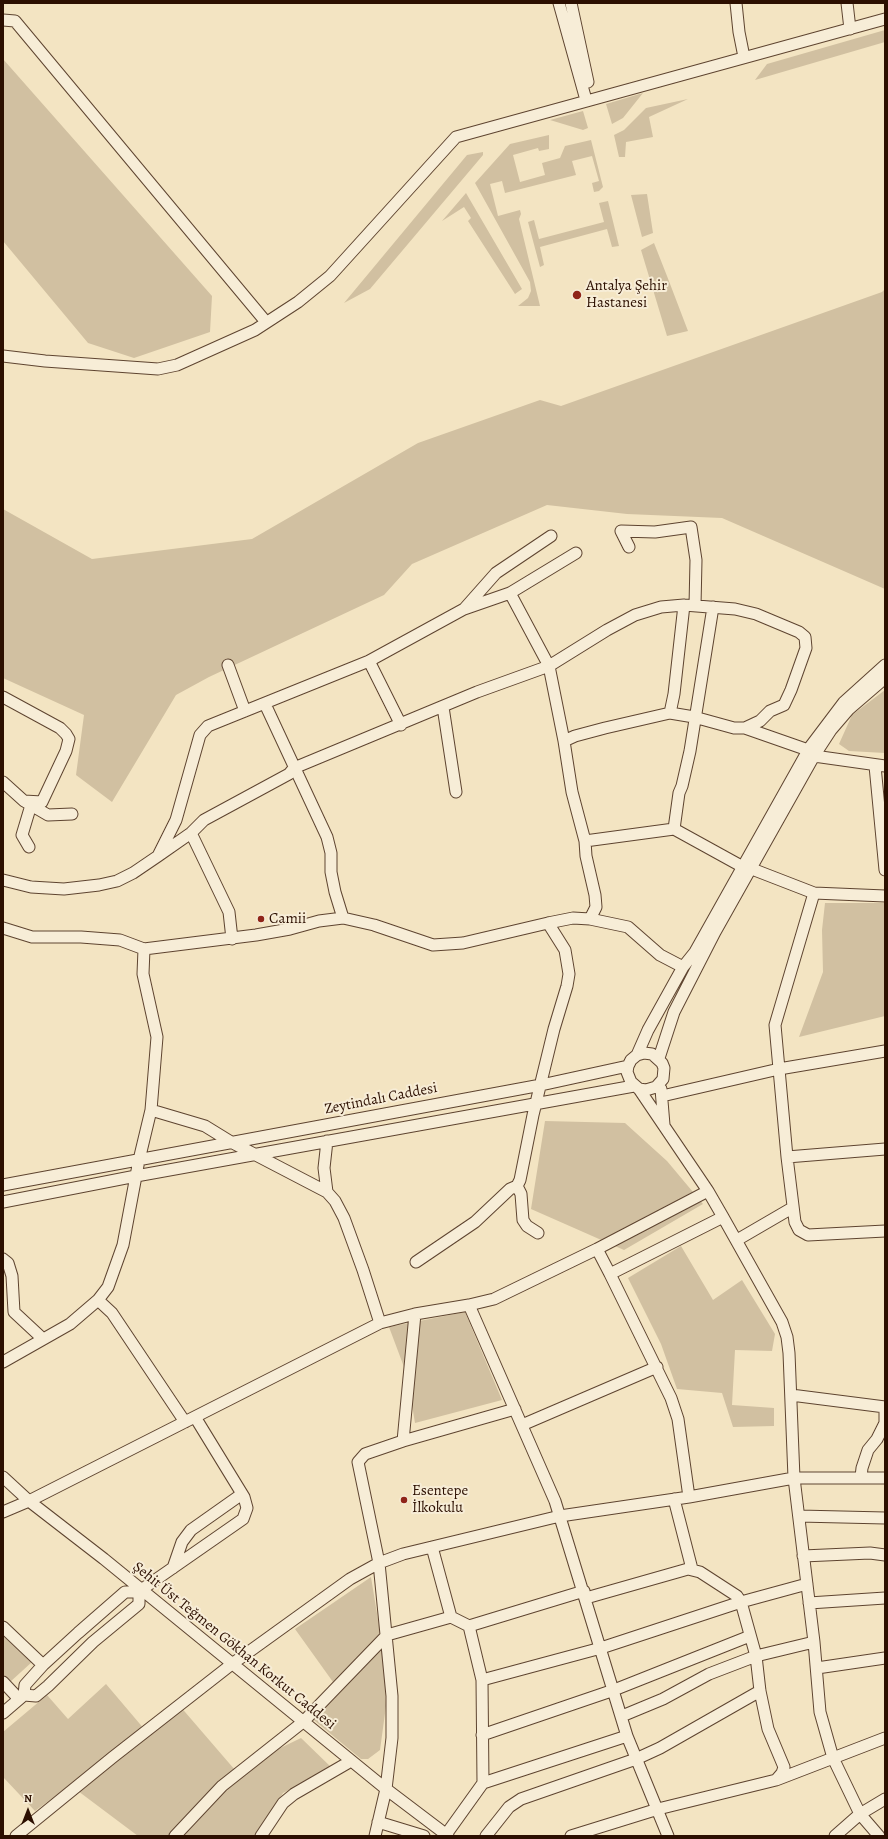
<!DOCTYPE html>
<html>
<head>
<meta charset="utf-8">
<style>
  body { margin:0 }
  #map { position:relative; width:888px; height:1839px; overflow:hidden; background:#f3e4c2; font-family:Alegreya,serif }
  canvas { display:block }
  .frame { position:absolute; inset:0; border:4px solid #2c0f00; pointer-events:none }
  .north { position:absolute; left:8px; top:1791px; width:40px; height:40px; -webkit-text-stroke:3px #f7edd7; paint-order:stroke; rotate:0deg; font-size:11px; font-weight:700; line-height:16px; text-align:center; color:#2c0f00 }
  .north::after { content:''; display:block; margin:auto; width:14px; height:18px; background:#2c0f00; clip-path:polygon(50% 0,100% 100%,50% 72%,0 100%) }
</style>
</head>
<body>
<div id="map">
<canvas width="888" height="1839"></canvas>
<div class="frame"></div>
<div class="north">N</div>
</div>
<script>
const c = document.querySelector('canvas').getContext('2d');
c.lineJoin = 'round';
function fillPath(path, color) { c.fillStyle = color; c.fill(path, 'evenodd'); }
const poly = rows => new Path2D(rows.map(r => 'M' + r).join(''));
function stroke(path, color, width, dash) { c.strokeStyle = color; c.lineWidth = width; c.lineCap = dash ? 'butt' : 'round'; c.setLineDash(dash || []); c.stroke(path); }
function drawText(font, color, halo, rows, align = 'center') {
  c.font = font + ' Alegreya,serif'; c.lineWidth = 4; c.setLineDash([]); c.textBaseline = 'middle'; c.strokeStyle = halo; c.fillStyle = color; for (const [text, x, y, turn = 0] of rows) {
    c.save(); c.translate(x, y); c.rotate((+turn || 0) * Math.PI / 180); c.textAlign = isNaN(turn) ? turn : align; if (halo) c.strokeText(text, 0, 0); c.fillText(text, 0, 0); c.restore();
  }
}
fillPath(poly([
  [885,30,885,42,755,80,767,64],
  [3,59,212,296,210,332,134,358,88,343,3,241],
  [643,93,623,118,612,124,606,104],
  [688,99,649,117,653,137,626,142,625,157,619,157,614,135,624,130,646,108],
  [583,111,588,128,583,130,550,120],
  [549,135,549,149,539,151,538,148,513,155,520,182,545,175,542,163,560,158,565,146,591,140,603,187,599,191,594,192,592,183,599,181,592,156,572,161,576,175,505,193,502,181,490,184,498,216,520,210,521,214,519,219,540,306,518,306,528,298,531,291,530,282,475,183,510,144],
  [483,152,483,155,370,289,344,303,467,155],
  [466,193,522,289,515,294,468,221,471,218,464,207,442,221],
  [647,194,653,233,642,237,631,195],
  [608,201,619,246,612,247,607,229,540,247,544,265,540,267,528,222,534,220,539,239,604,222,599,203],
  [654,243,667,276,688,331,667,336,641,250],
  [885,289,885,589,722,518,627,514,547,505,412,564,384,595,209,677,176,695,112,802,76,775,84,715,3,678,3,509,92,559,252,539,418,443,540,400,561,406,882,292],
  [885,690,885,753,849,751,839,744,852,715],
  [825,903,885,903,885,1016,799,1037,823,972,822,930],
  [545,1121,625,1123,667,1161,703,1204,624,1250,531,1209],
  [681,1246,713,1300,742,1280,775,1334,772,1351,735,1350,732,1405,774,1408,774,1426,733,1427,722,1393,677,1389,661,1344,628,1278],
  [465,1312,502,1400,415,1423,407,1375,389,1327],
  [371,1577,380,1632,378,1637,333,1682,295,1629],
  [3,1632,32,1662,10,1682,3,1677],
  [380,1651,384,1652,386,1706,380,1750,368,1759,361,1759,309,1716],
  [106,1684,145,1730,179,1705,235,1770,301,1738,332,1768,283,1793,256,1836,138,1836,70,1785,35,1811,3,1777,3,1732,47,1695,68,1719]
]), '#d1c0a1');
const minor = poly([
  [559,3,586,100],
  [571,3,588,82],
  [736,3,739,32,744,57],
  [847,3,850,29],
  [3,20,15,21,266,322],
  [3,356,45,361,158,369,177,365,255,330,298,302,330,276,456,137,885,19],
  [629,547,621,531,655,532,691,527,696,560,695,606],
  [510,593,549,666,564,741,572,792,585,841,586,856,595,895,596,907,590,919],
  [465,608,496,573,551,536],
  [369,661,401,725],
  [228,665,245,711],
  [3,697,60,728,66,734,69,739,66,751,42,802,24,801],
  [265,704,327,837,331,853,331,872,335,892,343,918],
  [443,707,456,792],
  [670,713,674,694,684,605],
  [745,728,808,750],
  [814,756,885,766],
  [875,766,885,870],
  [3,782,24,801,48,815,72,814],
  [674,829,679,793,682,786,690,751,713,607],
  [191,833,229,912,232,939],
  [585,841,674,829,743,867],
  [29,847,22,835,31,805],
  [159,854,176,820,200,735,208,726,369,661,464,609,510,593,576,553],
  [752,869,814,893,775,1025,787,1157,795,1222,799,1230,808,1235,885,1231],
  [3,880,31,887,64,889,99,885,117,881,133,873,158,856,191,833,204,820,289,774,294,768,477,692,549,666,607,630,635,615,661,607,684,605,735,609,756,614,799,632,805,637,806,648,791,690,784,705,770,711,760,721,745,728,734,728,694,717,670,713,605,728,575,736,564,741],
  [814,893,885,896],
  [3,928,32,937,81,937,120,940,144,949,256,935,290,929,319,921,343,918,374,925,433,945,463,943,548,923,573,918,590,919,628,927,660,955,683,967],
  [637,1055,644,1053,652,1054,662,1063,664,1068,663,1079,656,1087,646,1090,639,1089,631,1082,627,1072,628,1066,631,1060,637,1055,648,1030,683,967,695,952,810,747,844,702,885,665],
  [659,1058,674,1012,715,932,814,756,831,730,849,709,885,678],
  [639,1089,708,1191,723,1217,782,1322,787,1337,789,1353,794,1478,814,1642,820,1712,833,1758,860,1814,879,1836],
  [661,1089,664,1125],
  [662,1096,779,1069,885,1051],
  [151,1110,205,1126,231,1142,327,1192,335,1201,344,1218,363,1270,380,1323],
  [327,1141,324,1168,327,1192],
  [787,1157,885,1149],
  [3,1185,541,1085,628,1066],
  [517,1186,521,1194,523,1220,527,1226,538,1233],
  [3,1202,136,1176,634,1086],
  [737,1240,792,1208],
  [597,1249,610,1274,723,1217],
  [3,1259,8,1263,12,1276,14,1312,43,1339],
  [416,1262,475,1222,510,1189,517,1186,520,1180,533,1115,554,1029,567,986,569,974,565,950,548,923],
  [610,1274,671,1398,678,1419,689,1497],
  [98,1300,112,1313,185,1422],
  [469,1305,555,1501,627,1736,668,1836],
  [3,1362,70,1324,98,1300,108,1287,123,1245,139,1160,151,1110,157,1037,143,974,144,949],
  [791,1395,885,1407],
  [522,1425,657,1367],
  [403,1441,515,1409],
  [3,1477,29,1501,104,1559,386,1789,448,1836],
  [861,1477,862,1468,868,1450,877,1439,885,1423,885,1407],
  [674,1499,692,1569],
  [3,1512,29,1501,380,1323,415,1314,469,1305,494,1299,597,1249,708,1191],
  [799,1516,885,1518],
  [803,1556,870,1553,885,1555],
  [173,1568,182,1542,191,1530,242,1494],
  [586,1598,688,1569,700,1572,737,1596,741,1602,756,1656,760,1691,768,1729,784,1767,782,1773,776,1780],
  [809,1603,885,1598],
  [451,1617,469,1626,584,1591],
  [469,1626,482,1680],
  [3,1627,43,1665],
  [817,1668,885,1658],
  [3,1682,19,1699],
  [24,1695,25,1685,43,1665,78,1633,125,1592,139,1592],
  [3,1713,24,1695,36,1696,48,1686,93,1642,139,1604,139,1592,141,1590,243,1519,247,1508,244,1497,195,1417],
  [622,1716,663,1699,709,1674,756,1656,814,1642],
  [482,1735,614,1690,750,1636],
  [483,1783,627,1736],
  [378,1822,424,1836],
  [16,1836,113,1757,232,1664,350,1579,379,1563,403,1554,560,1516,689,1497,794,1478,885,1478],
  [175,1836,222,1786,303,1722,387,1635,451,1617,432,1547],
  [261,1836,283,1803,294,1794,351,1761],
  [375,1836,386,1789,392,1738,392,1696,379,1563,358,1462,365,1454,403,1441,415,1314],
  [445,1836,483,1783,482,1680,601,1648,741,1602,807,1584],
  [486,1836,509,1807,521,1799,636,1759,660,1748,760,1691],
  [571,1836,658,1809,776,1780,885,1738],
  [835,1836,860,1814,885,1799]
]);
stroke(minor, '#5e4430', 13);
stroke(minor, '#f7edd7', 11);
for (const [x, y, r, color] of [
  [577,295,5,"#8f2418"],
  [261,919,4,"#8f2418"],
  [404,1500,4,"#8f2418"]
]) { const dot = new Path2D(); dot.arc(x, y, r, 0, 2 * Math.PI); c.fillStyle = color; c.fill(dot); stroke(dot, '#f7edd7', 1.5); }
drawText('15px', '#2c0f00', '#f7edd7', [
  ["Antalya Şehir",586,286],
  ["Hastanesi",586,303],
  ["Camii",269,919],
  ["Esentepe",412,1491],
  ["İlkokulu",412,1508]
], 'left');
drawText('15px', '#2c0f00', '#f7edd7', [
  ["Zeytindalı Caddesi",381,1099,-11],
  ["Şehit Üst Teğmen Gökhan Korkut Caddesi",234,1646,39]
]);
</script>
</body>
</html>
